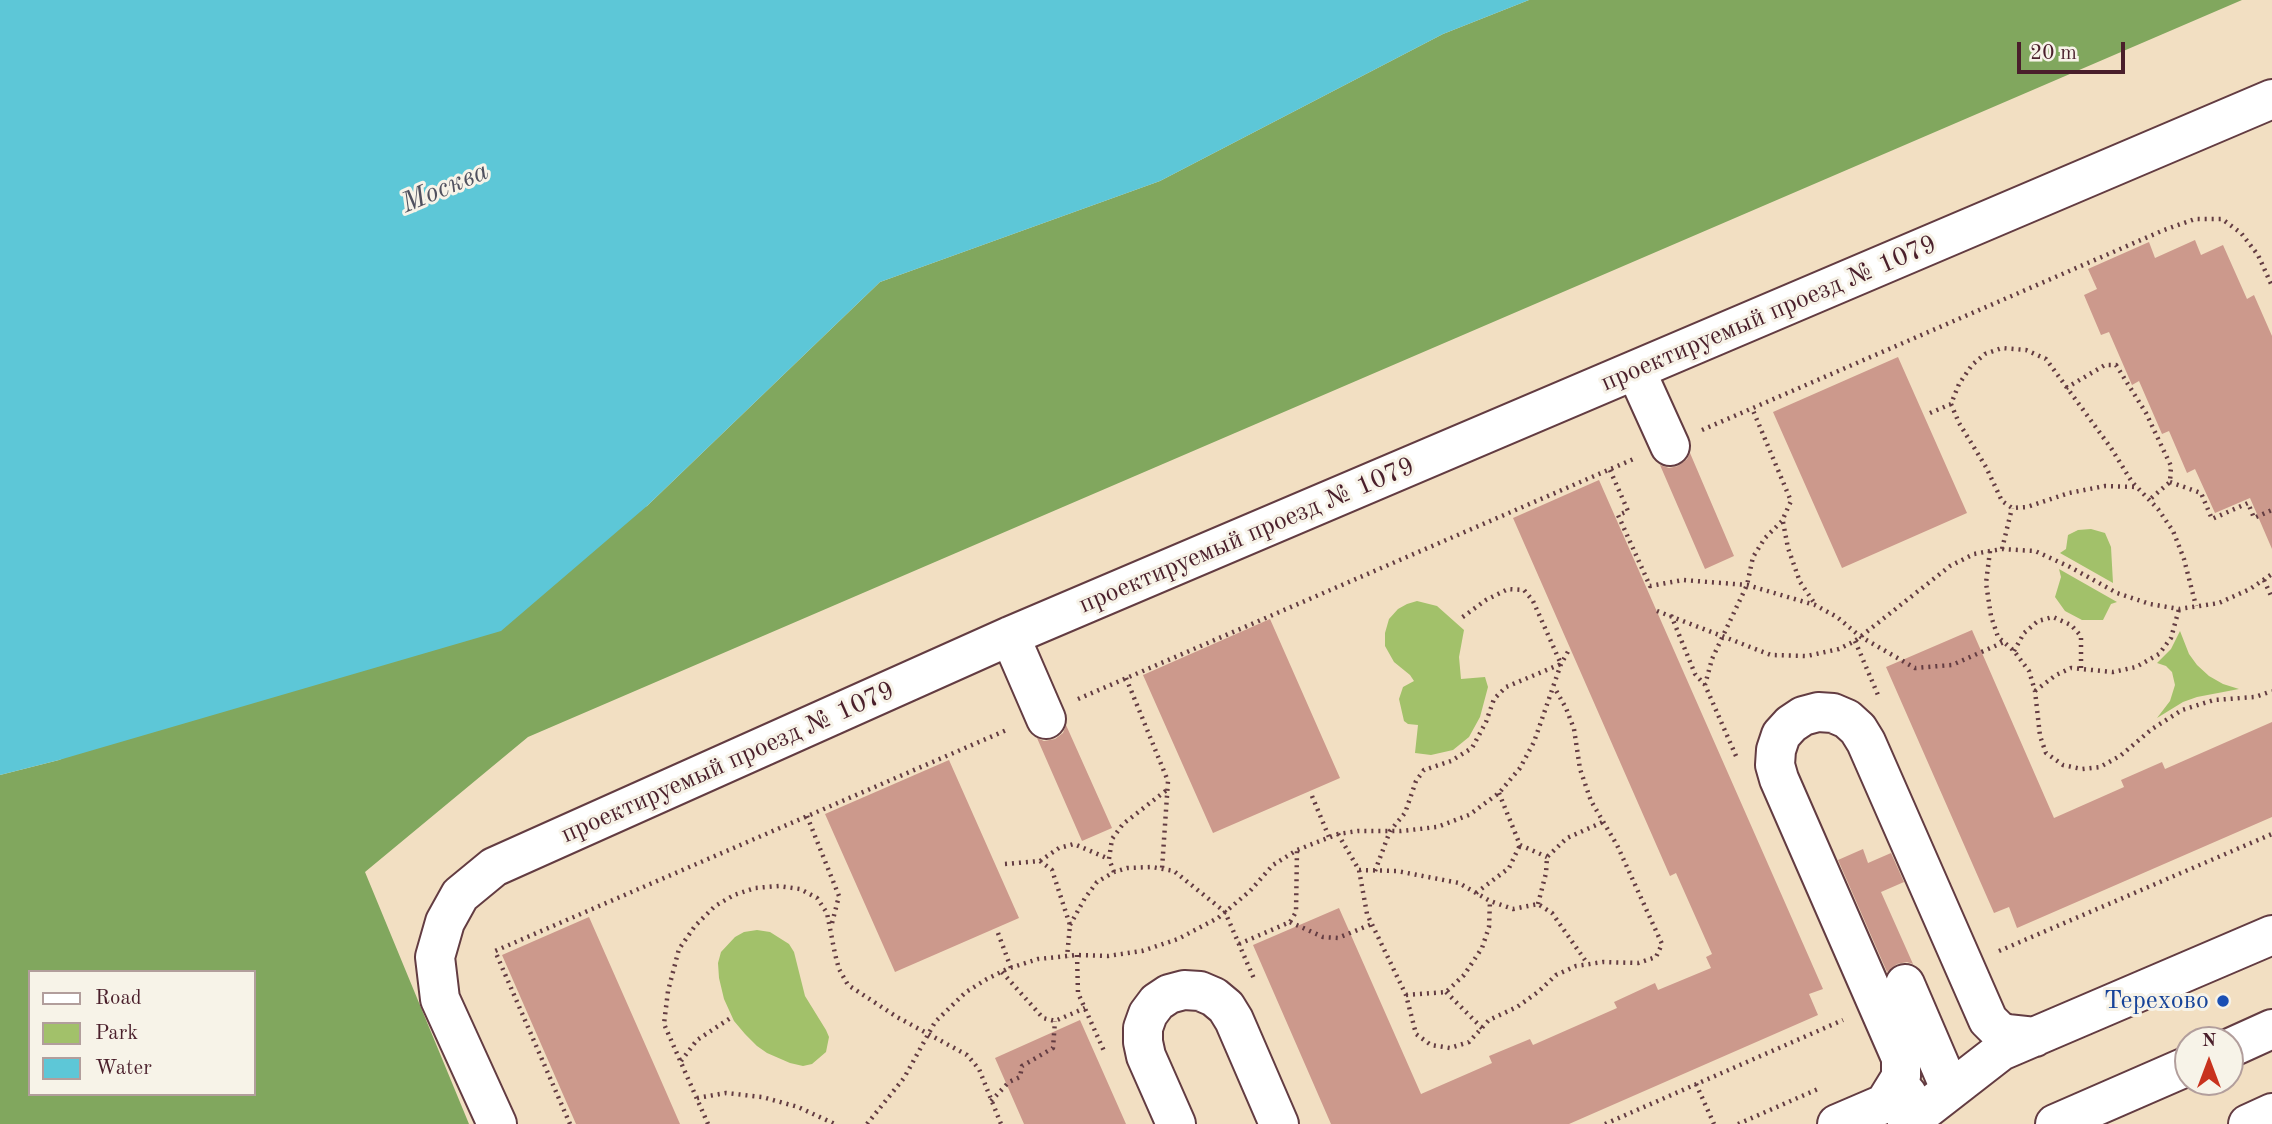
<!DOCTYPE html>
<html>
<head>
<meta charset="utf-8">
<style>
  body { margin:0 }
  #map { position:relative; width:2272px; height:1124px; overflow:hidden; background:#f2dfc2; font-family:"Old Standard TT",serif }
  canvas { display:block }
  .legend { position:absolute; left:28px; top:970px; width:228px; height:126px; box-sizing:border-box; background:#f7f3e8; border:2px solid #b29e9c; margin:0; padding:9px 12px; list-style:none; font-size:21px; color:#4a1f2b }
  .legend li { display:flex; align-items:center; gap:14px; height:35px }
  .legend b { width:35px; border:2px solid #b29e9c }
  .north { position:absolute; left:2174px; top:1026px; width:70px; height:70px; box-sizing:border-box; background:#f7f3e8; border:2px solid #b29e9c; border-radius:50%; rotate:0deg; font-size:19px; font-weight:700; line-height:28px; text-align:center; color:#4a1f2b }
  .north::after { content:''; display:block; margin:auto; width:24px; height:32px; background:#c8321e; clip-path:polygon(50% 0,100% 100%,50% 72%,0 100%) }
  .scale { position:absolute; left:2017px; top:42px; width:108px; height:32px; box-sizing:border-box; border:4px solid #4a1f2b; border-top:0; padding-left:9px; font-size:21px; line-height:24px; white-space:nowrap; color:#4a1f2b; -webkit-text-stroke:5px #f7f3e8; paint-order:stroke }
</style>
</head>
<body>
<div id="map">
<canvas width="2272" height="1124"></canvas>
<ul class="legend">
<li><b style="height:9px;background:#fff"></b>Road</li>
<li><b style="height:19px;background:#a2c16a"></b>Park</li>
<li><b style="height:19px;background:#5dc7d7"></b>Water</li>
</ul>
<div class="north">N</div>
<div class="scale">20 m</div>
</div>
<script>
const c = document.querySelector('canvas').getContext('2d');
c.lineJoin = 'round';
function fillPath(path, color) { c.fillStyle = color; c.fill(path, 'evenodd'); }
const poly = rows => new Path2D(rows.map(r => 'M' + r).join(''));
function stroke(path, color, width, dash) { c.strokeStyle = color; c.lineWidth = width; c.lineCap = dash ? 'butt' : 'round'; c.setLineDash(dash || []); c.stroke(path); }
function drawText(font, color, halo, rows, align = 'center') {
  c.font = font + ' "Old Standard TT",serif'; c.lineWidth = 6; c.setLineDash([]); c.textBaseline = 'middle'; c.strokeStyle = halo; c.fillStyle = color; for (const [text, x, y, turn = 0] of rows) {
    c.save(); c.translate(x, y); c.rotate((+turn || 0) * Math.PI / 180); c.textAlign = isNaN(turn) ? turn : align; if (halo) c.strokeText(text, 0, 0); c.fillText(text, 0, 0); c.restore();
  }
}
fillPath(poly([
  [2091,529,2105,533,2111,547,2113,583,2060,553,2066,549,2068,535,2078,530],
  [2059,569,2117,602,2111,604,2103,620,2082,620,2065,611,2055,597,2061,577],
  [1417,601,1437,606,1464,630,1459,657,1461,679,1485,677,1488,687,1480,717,1469,737,1453,750,1431,755,1415,753,1418,725,1408,724,1404,721,1399,699,1403,687,1414,681,1410,675,1394,662,1385,646,1385,633,1389,619,1398,609,1407,604],
  [2180,631,2189,654,2197,665,2209,676,2223,684,2239,689,2197,697,2183,702,2157,718,2170,701,2175,685,2172,672,2166,666,2157,663,2171,649],
  [757,930,770,932,789,944,794,952,805,996,826,1030,829,1037,826,1052,812,1064,803,1066,790,1063,767,1053,757,1046,745,1034,734,1021,724,999,719,978,718,963,721,952,735,937,744,932]
]), '#a2c16a');
fillPath(poly([
  [1529,0,2242,0,528,737,365,872,469,1124,0,1124,0,775,59,760,647,506,880,282,1160,181,1443,34],
  [30,972,254,972,254,1094,30,1094]
]), '#81a75e');
fillPath(poly([
  [0,0,1529,0,1443,34,1160,181,880,282,647,506,501,631,59,760,0,775]
]), '#5dc7d7');
fillPath(poly([
  [2195,240,2201,255,2223,245,2247,299,2254,295,2272,336,2272,549,2250,498,2215,513,2195,469,2187,473,2169,431,2162,434,2139,381,2132,385,2109,332,2101,335,2084,295,2097,289,2088,269,2149,242,2155,258],
  [1898,357,1967,513,1842,568,1773,412],
  [1690,453,1734,556,1705,569,1660,465,1669,468,1678,466,1687,459],
  [1599,480,1823,989,1809,994,1818,1015,1569,1124,1331,1124,1253,945,1339,908,1421,1094,1492,1063,1489,1056,1530,1039,1533,1045,1617,1008,1614,1002,1655,983,1658,990,1711,968,1706,957,1712,954,1676,873,1670,876,1513,518],
  [1270,619,1340,778,1213,833,1143,675],
  [1972,630,2054,818,2124,787,2121,780,2162,762,2165,769,2272,722,2272,817,2017,928,2009,907,1994,913,1886,667],
  [1066,725,1112,828,1082,841,1037,738,1044,741,1055,739,1063,733],
  [949,760,1019,918,895,972,825,814],
  [1863,849,1868,863,1891,853,1904,882,1881,892,1913,964,1907,962,1897,964,1887,972,1838,860],
  [589,917,656,1069,680,1124,576,1124,502,955],
  [1080,1020,1126,1124,1024,1124,995,1058]
]), '#cc998c');
const minor = poly([
  [1636,371,1670,446],
  [1010,636,1046,719],
  [1905,984,1945,1077],
  [1885,1103,1901,1077,1901,1058,1779,779,1775,765,1776,750,1781,735,1791,724,1803,716,1818,712,1833,713,1847,719,1858,729,1866,742,1988,1020,1999,1031,2007,1034,2035,1037],
  [497,1124,440,999,435,957,445,922,460,895,494,867,1010,636,2272,99],
  [1176,1124,1146,1056,1143,1042,1143,1028,1148,1014,1157,1002,1169,994,1184,990,1200,991,1214,997,1226,1007,1234,1020,1279,1124],
  [1837,1124,1907,1094],
  [1907,1124,2001,1051,2272,935]
]);
const major = poly([
  [2230,1048,2272,1029],
  [2055,1124,2188,1066],
  [2248,1124,2272,1113]
]);
stroke(minor, '#633c42', 42);
stroke(major, '#633c42', 42);
stroke(poly([
  [2066,388,2105,365,2116,365,2146,413,2171,466,2170,482,2149,500],
  [1951,404,1959,423,1986,467,2002,501,2012,508,2027,507,2069,493,2105,486,2137,487],
  [1930,413,1951,404,1959,384,1972,365,1985,354,2002,348,2026,350,2046,359,2111,448,2132,482,2158,509,2173,531,2184,559,2196,606],
  [1702,430,2164,230,2195,219,2222,219,2241,233,2258,255,2272,286],
  [1610,470,1628,511,1618,515,1650,586,1683,580,1747,585,1815,605,1837,617,1861,637,1915,668,1952,665,2004,642],
  [2170,482,2201,493,2212,519,2248,503,2254,518,2272,510],
  [1783,522,1788,548,1800,582,1815,604],
  [2002,549,2012,508],
  [1990,551,1986,583,1991,616,1998,637,2014,651,2029,671,2035,691,2040,736,2046,753,2063,765,2082,769,2100,767,2120,756,2152,729,2182,710,2214,700,2255,697,2272,691],
  [2264,580,2272,598],
  [1657,611,1771,655,1807,656,1839,649,1855,641,1950,566,1974,554,1990,551,2002,549,2035,551,2070,567,2117,593,2150,604,2179,609,2219,603,2250,589,2272,574],
  [1671,615,1695,674,1705,685],
  [1855,641,1878,695],
  [2014,651,2024,633,2038,621,2053,617,2071,625,2081,636,2081,669],
  [1126,678,1168,781,1162,869],
  [2035,691,2056,675,2071,668,2113,672,2136,667,2159,654,2171,638,2179,609],
  [1078,699,1636,458],
  [1736,756,1705,685,1712,659,1747,585,1753,557,1765,538,1782,521,1791,501,1752,408],
  [1499,793,1520,845,1547,857],
  [1312,796,1329,837],
  [807,816,839,896,831,927],
  [1338,834,1359,870,1367,914,1406,995,1416,1034,1431,1045,1450,1048,1469,1042,1489,1020,1517,1007,1538,992,1556,975,1576,966,1603,962,1638,963,1656,957,1662,944,1617,845,1591,801,1580,769,1574,729,1566,708,1554,687],
  [1040,861,1059,848,1074,844,1109,859],
  [1005,864,1040,861,1052,870,1070,925,1067,957],
  [1359,870,1397,871,1459,883,1490,901,1513,909,1538,904,1552,913,1585,960],
  [1375,871,1390,831,1405,813,1416,781,1424,770,1451,761,1472,748,1486,722,1494,699,1506,687,1561,664,1533,601,1524,590,1508,589,1486,600,1460,619],
  [1114,872,1109,859,1112,839,1123,824,1168,789],
  [1476,893,1509,868,1520,845],
  [1538,904,1546,873,1547,857,1567,838,1603,822],
  [1290,922,1323,937,1338,938,1372,924],
  [1070,925,1085,898,1097,882,1114,872,1127,868,1152,867,1174,871,1225,912,1255,981],
  [998,933,1011,968],
  [1239,944,1290,922,1296,912,1297,850],
  [1999,951,2272,834],
  [1077,955,1078,993,1104,1051],
  [1002,972,1043,1018,1055,1021,1085,1008],
  [1446,992,1483,1029],
  [1406,995,1446,992,1464,975,1482,948,1489,927,1490,901],
  [681,1061,697,1040,732,1017],
  [1696,1084,1714,1124],
  [697,1098,726,1093,762,1097,798,1107,835,1124],
  [991,1101,1009,1082,1020,1077,1022,1066,1053,1048,1055,1021],
  [570,1124,495,951,1009,729],
  [708,1124,664,1024,668,991,679,949,695,926,715,906,734,895,755,888,779,886,800,889,817,898,827,913,835,954,839,969,848,985,897,1017,967,1055,979,1069,1001,1124],
  [867,1124,904,1078,935,1022,966,992,987,979,1007,969,1038,959,1077,955,1108,956,1142,951,1178,939,1218,918,1250,891,1273,865,1297,850,1338,834,1358,831,1401,831,1437,827,1469,815,1499,793,1520,768,1534,742,1561,664,1570,648],
  [1605,1124,1843,1020],
  [1738,1124,1818,1089]
]), '#633c42', 4.5, [2, 5]);
stroke(minor, '#fff', 38);
stroke(major, '#fff', 38);
for (const [x, y, r, color] of [
  [2223,1001,7,"#1a4fb4"]
]) { const dot = new Path2D(); dot.arc(x, y, r, 0, 2 * Math.PI); c.fillStyle = color; c.fill(dot); stroke(dot, '#f7f3e8', 2.5); }
drawText('26px', '#4a1f2b', '#f7f3e8', [
  ["проектируемый проезд № 1079",1769,314,-23],
  ["проектируемый проезд № 1079",1247,536,-23],
  ["проектируемый проезд № 1079",728,763,-24]
]);
drawText('26px', '#164399', '#f7f3e8', [
  ["Терехово",2209,1001]
], 'right');
drawText('italic 28px', '#50515f', '#f7f3e8', [
  ["Москва",445,188,-23]
]);
</script>
</body>
</html>
